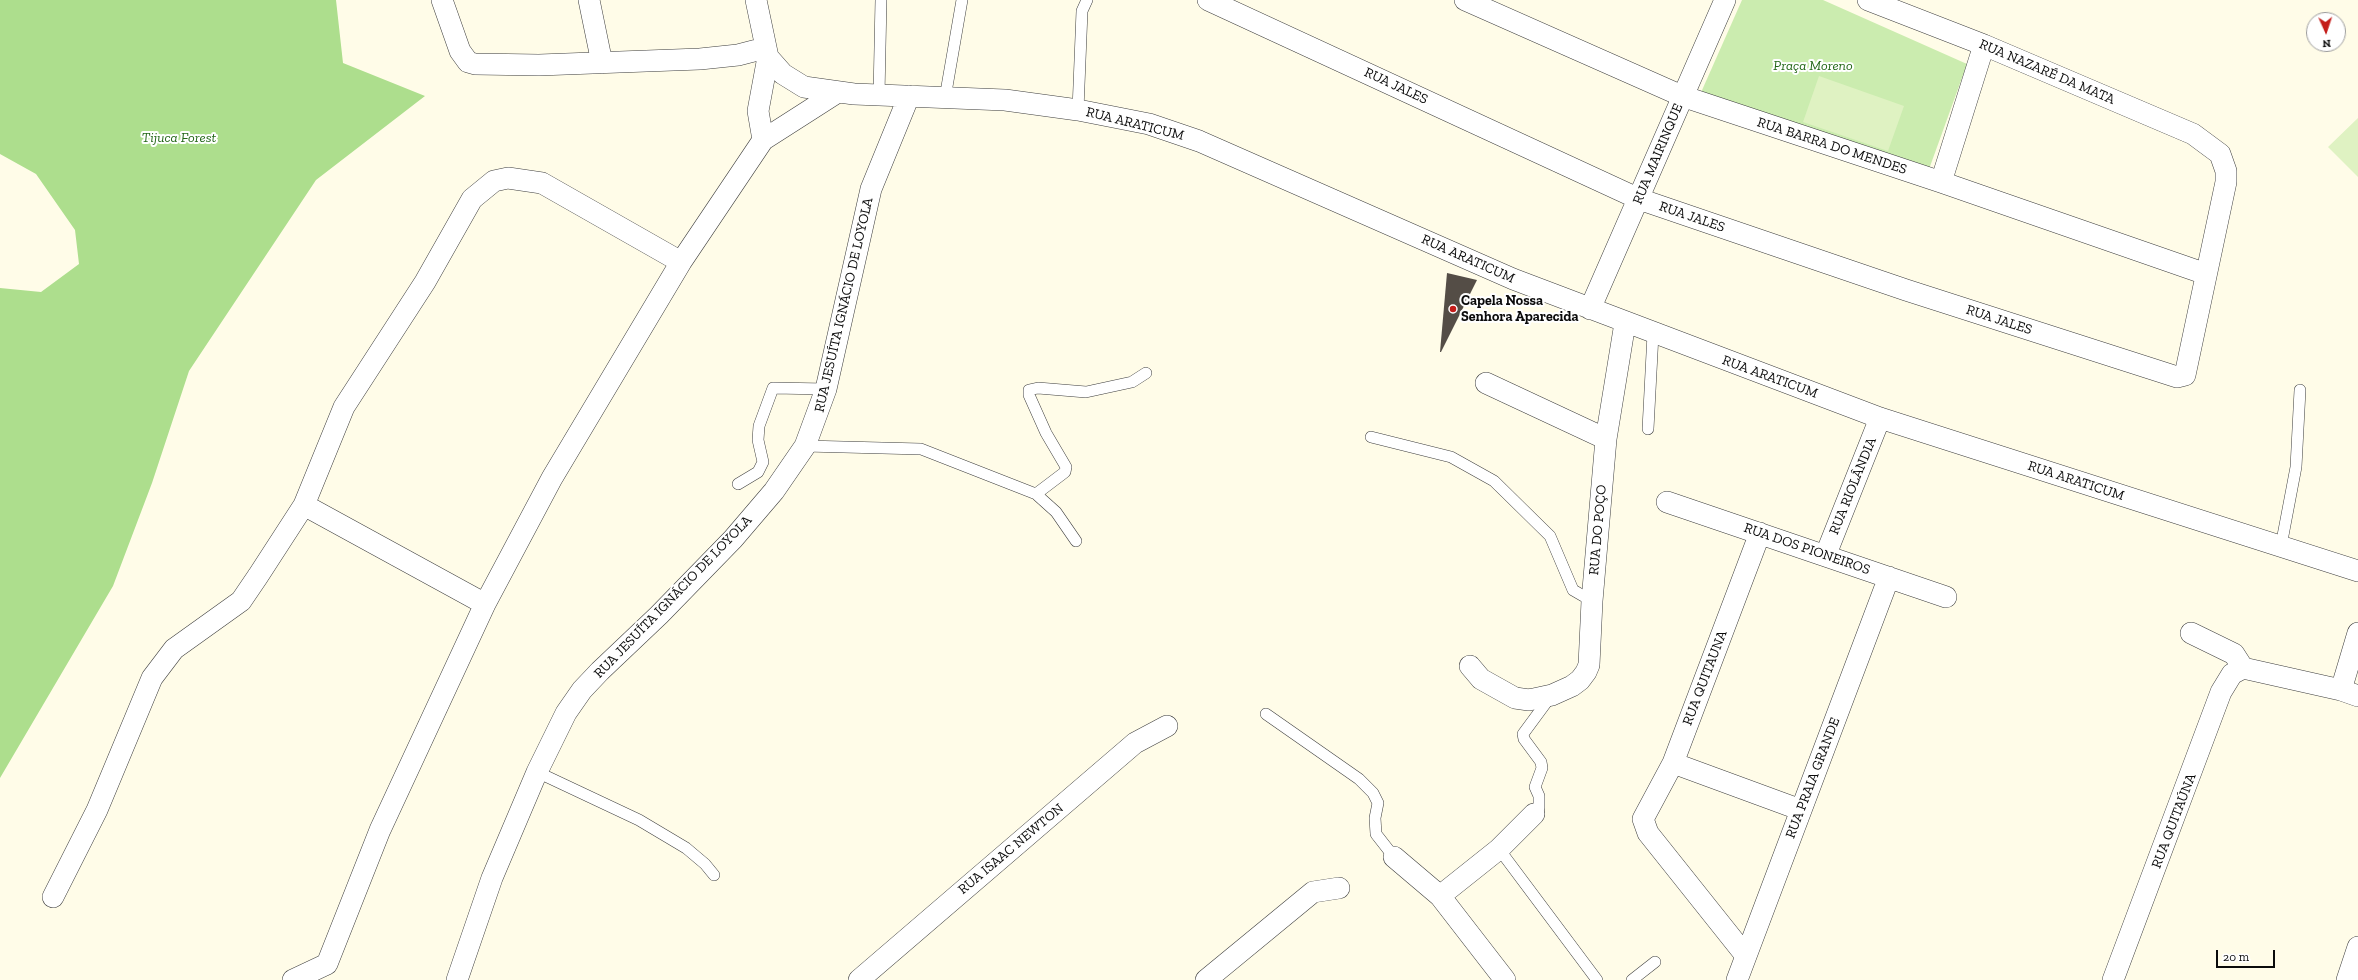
<!DOCTYPE html>
<html>
<head>
<meta charset="utf-8">
<style>
  body { margin:0 }
  #map { position:relative; width:2358px; height:980px; overflow:hidden; background:#fffce8; font-family:"Zilla Slab",serif }
  canvas { display:block }
  .north { position:absolute; left:2306px; top:12px; width:40px; height:40px; box-sizing:border-box; background:#fff; border:1px solid #9d9d9d; border-radius:50%; rotate:177deg; font-size:11px; font-weight:700; line-height:16px; text-align:center; color:#0b0b0b }
  .north::after { content:''; display:block; margin:auto; width:14px; height:18px; background:#c41c19; clip-path:polygon(50% 0,100% 100%,50% 72%,0 100%) }
  .scale { position:absolute; left:2216px; top:950px; width:59px; height:18px; box-sizing:border-box; border:2px solid #0b0b0b; border-top:0; padding-left:5px; font-size:12px; line-height:14px; white-space:nowrap; color:#0b0b0b; -webkit-text-stroke:3px #fff; paint-order:stroke }
</style>
</head>
<body>
<div id="map">
<canvas width="2358" height="980"></canvas>
<div class="north">N</div>
<div class="scale">20 m</div>
</div>
<script>
const c = document.querySelector('canvas').getContext('2d');
c.lineJoin = 'round';
function fillPath(path, color) { c.fillStyle = color; c.fill(path, 'evenodd'); }
const poly = rows => new Path2D(rows.map(r => 'M' + r).join(''));
function stroke(path, color, width, dash) { c.strokeStyle = color; c.lineWidth = width; c.lineCap = dash ? 'butt' : 'round'; c.setLineDash(dash || []); c.stroke(path); }
function drawText(font, color, halo, rows, align = 'center') {
  c.font = font + ' "Zilla Slab",serif'; c.lineWidth = 4; c.setLineDash([]); c.textBaseline = 'middle'; c.strokeStyle = halo; c.fillStyle = color; for (const [text, x, y, turn = 0] of rows) {
    c.save(); c.translate(x, y); c.rotate((+turn || 0) * Math.PI / 180); c.textAlign = isNaN(turn) ? turn : align; if (halo) c.strokeText(text, 0, 0); c.fillText(text, 0, 0); c.restore();
  }
}
fillPath(poly([
  [1742,0,1823,0,1967,64,1928,172,1699,97]
]), '#cbecaf');
fillPath(poly([
  [0,0,336,0,343,63,425,96,316,180,189,371,152,483,113,586,0,778,0,288,41,292,79,264,75,230,36,174,0,154]
]), '#adde8d');
fillPath(poly([
  [1819,76,1904,106,1888,151,1803,122],
  [2358,118,2358,177,2328,147]
]), '#dff2c2');
fillPath(poly([
  [1447,273,1477,280,1441,352,1440,352]
]), '#544d46');
const lane = poly([
  [879,95,881,0],
  [945,98,962,0],
  [1078,110,1082,11,1087,0],
  [1648,429,1653,334],
  [1371,437,1451,457,1494,481,1550,536,1573,590,1592,601],
  [805,446,921,449,1036,494,1056,512,1076,541],
  [738,484,758,472,763,462,758,440,759,426,773,388,826,389],
  [1036,494,1065,472,1066,467,1046,433,1029,395,1029,390,1038,388,1086,392,1132,382,1146,373],
  [2281,546,2296,467,2300,390],
  [1266,714,1359,779,1373,793,1378,803,1375,818,1376,834,1394,857],
  [537,772,639,820,686,848,705,864,714,875],
  [1534,814,1539,808,1539,796,1535,787,1542,768,1541,762,1524,739,1523,734,1551,696],
  [1499,849,1597,980],
  [1632,980,1655,962]
]);
const street = poly([
  [442,0,460,51,468,62,475,64,539,65,700,59,738,55,765,48],
  [589,0,602,63],
  [756,0,768,57,783,74,804,87,854,94,1005,100,1078,110,1149,124,1199,141,1513,279,1880,418,2358,571],
  [1208,0,1639,199,1906,290,2177,377,2185,375,2226,182,2226,171,2220,154,2193,134,1984,45,1868,0],
  [1465,0,1682,96,1941,182,2206,274],
  [763,140,758,111,768,57],
  [1941,182,1984,45],
  [1590,309,1725,0],
  [1486,383,1606,439],
  [1667,502,1946,597],
  [304,505,485,604],
  [1826,554,1880,418],
  [2191,633,2234,654,2243,668,2341,690,2358,696],
  [1470,666,1481,679,1515,698,1529,700,1552,695,1572,686,1580,680,1586,672,1589,665,1592,601,1606,439,1625,323],
  [2341,690,2358,633],
  [1673,763,1801,810],
  [1394,857,1440,896,1505,980],
  [1440,896,1499,849,1534,814],
  [53,897,97,810,152,678,174,649,241,601,258,576,304,505,344,407,425,282,472,199,494,181,508,178,542,183,681,262],
  [1746,956,1648,833,1643,819,1673,763,1760,533],
  [293,980,327,964,380,830,485,604,552,478,681,262,763,140,838,92],
  [457,980,492,878,537,772,566,713,582,690,600,671,659,615,733,539,774,491,805,446,826,389,871,189,909,96],
  [859,980,1135,743,1167,726],
  [1206,980,1313,892,1339,888],
  [1737,980,1889,577],
  [2113,980,2221,692,2232,674,2243,668],
  [2347,980,2358,947]
]);
stroke(lane, '#3e3e3e', 12);
stroke(street, '#3e3e3e', 22);
stroke(lane, '#fff', 11);
stroke(street, '#fff', 21);
for (const [x, y, r, color] of [
  [1453,309,4,"#c41c19"]
]) { const dot = new Path2D(); dot.arc(x, y, r, 0, 2 * Math.PI); c.fillStyle = color; c.fill(dot); stroke(dot, '#fff', 1.5); }
drawText('italic 14px', '#226617', '#fff', [
  ["Praça Moreno",1813,66],
  ["Tijuca Forest",179,138]
]);
drawText('14px', '#0b0b0b', '#fff', [
  ["RUA NAZARÉ DA MATA",2047,72,23],
  ["RUA JALES",1396,86,25],
  ["RUA ARATICUM",1135,124,14],
  ["RUA BARRA DO MENDES",1832,146,18],
  ["RUA MAIRINQUE",1658,154,-67],
  ["RUA JALES",1692,217,19],
  ["RUA ARATICUM",1468,259,24],
  ["RUA JESUÍTA IGNÁCIO DE LOYOLA",844,305,-77],
  ["RUA JALES",1999,320,18],
  ["RUA ARATICUM",1770,377,20],
  ["RUA ARATICUM",2076,481,18],
  ["RUA RIOLÂNDIA",1853,486,-68],
  ["RUA DO POÇO",1598,530,-85],
  ["RUA DOS PIONEIROS",1807,549,19],
  ["RUA JESUÍTA IGNÁCIO DE LOYOLA",673,597,-46],
  ["RUA QUITAUNA",1705,678,-69],
  ["RUA PRAIA GRANDE",1813,778,-69],
  ["RUA QUITAÚNA",2174,821,-69],
  ["RUA ISAAC NEWTON",1011,849,-40]
]);
drawText('bold 14px', '#0b0b0b', '#fff', [
  ["Capela Nossa",1461,301],
  ["Senhora Aparecida",1461,317]
], 'left');
</script>
</body>
</html>
